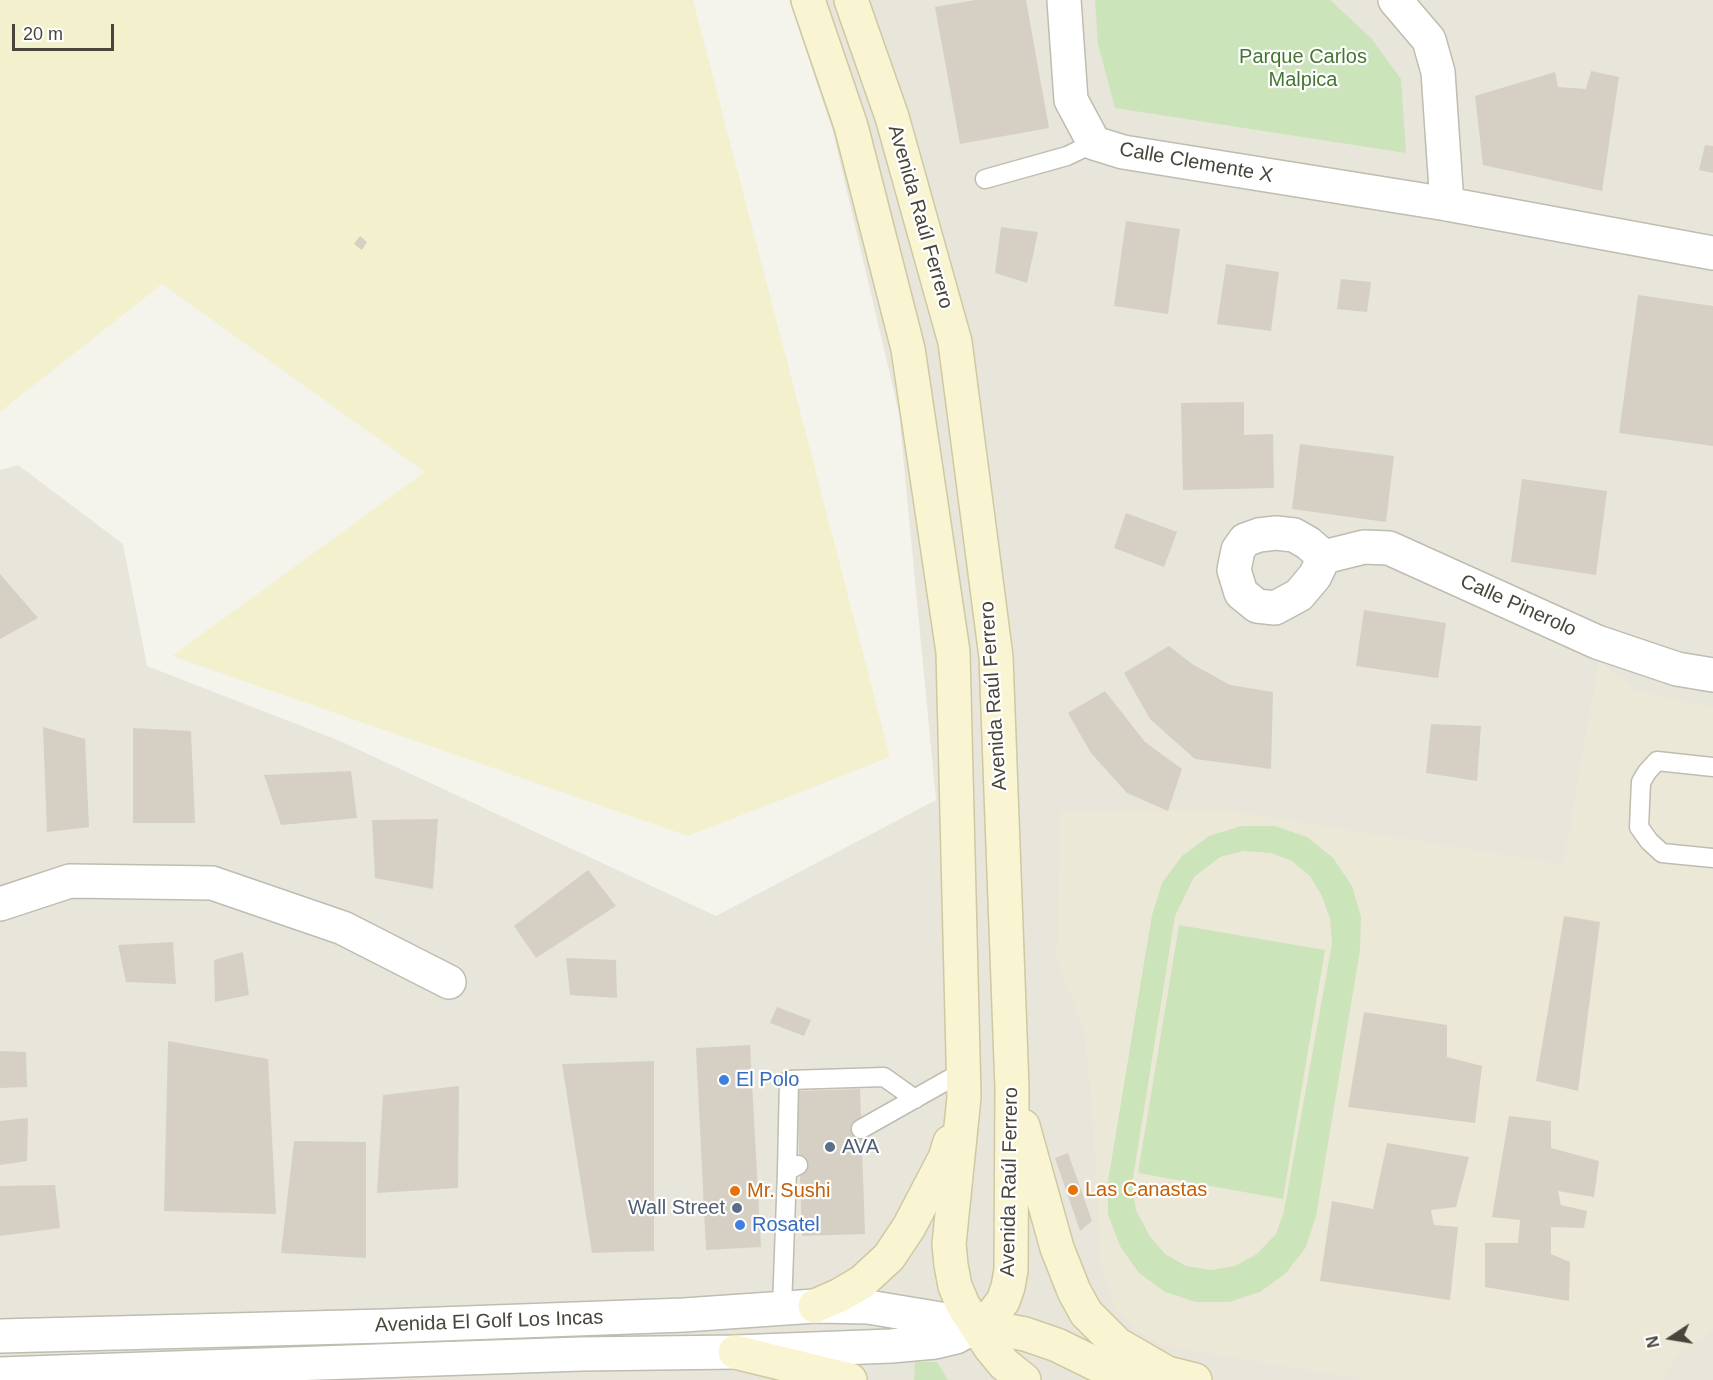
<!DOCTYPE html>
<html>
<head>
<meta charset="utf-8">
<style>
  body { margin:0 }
  #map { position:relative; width:1713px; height:1380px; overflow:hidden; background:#f4f3ec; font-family:Helvetica,sans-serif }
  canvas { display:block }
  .north { position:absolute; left:1641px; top:1308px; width:60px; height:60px; -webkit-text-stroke:4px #fff; paint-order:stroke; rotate:258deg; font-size:16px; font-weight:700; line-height:24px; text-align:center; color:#48453b }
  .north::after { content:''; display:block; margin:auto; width:21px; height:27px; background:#48453b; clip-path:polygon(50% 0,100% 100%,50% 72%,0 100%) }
  .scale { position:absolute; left:12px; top:24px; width:102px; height:27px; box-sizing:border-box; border:3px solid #48453b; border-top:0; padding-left:8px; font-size:18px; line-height:21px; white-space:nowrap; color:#48453b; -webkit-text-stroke:4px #fff; paint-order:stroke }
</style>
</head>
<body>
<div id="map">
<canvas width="1713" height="1380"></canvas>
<div class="north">N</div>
<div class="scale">20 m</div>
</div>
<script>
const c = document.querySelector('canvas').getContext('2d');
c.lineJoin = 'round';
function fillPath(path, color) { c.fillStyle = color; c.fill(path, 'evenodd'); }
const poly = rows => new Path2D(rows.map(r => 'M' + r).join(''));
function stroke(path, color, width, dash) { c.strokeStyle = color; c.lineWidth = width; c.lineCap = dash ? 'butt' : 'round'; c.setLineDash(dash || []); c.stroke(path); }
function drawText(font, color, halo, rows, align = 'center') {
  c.font = font + ' Helvetica,sans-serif'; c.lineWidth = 4.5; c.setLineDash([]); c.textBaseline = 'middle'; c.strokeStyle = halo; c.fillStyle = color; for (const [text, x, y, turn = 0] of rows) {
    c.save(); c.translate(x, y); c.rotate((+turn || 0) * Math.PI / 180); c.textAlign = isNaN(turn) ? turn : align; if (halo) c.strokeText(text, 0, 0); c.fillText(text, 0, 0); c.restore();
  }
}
fillPath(poly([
  [789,0,1713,0,1713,1380,0,1380,0,470,18,465,123,544,147,666,340,741,716,916,936,800,899,413,833,132]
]), '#e8e5db');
fillPath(poly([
  [1599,661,1637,691,1713,708,1713,1330,1677,1356,1662,1380,1365,1380,1161,1345,1134,1329,1116,1309,1101,1264,1093,1122,1085,1034,1057,960,1060,811,1224,810,1563,864]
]), '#ece8d8');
fillPath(poly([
  [1095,0,1330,0,1371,38,1401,79,1406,153,1115,108,1098,44],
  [1241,826,1275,826,1307,837,1333,858,1352,886,1361,917,1360,950,1316,1216,1306,1247,1286,1273,1260,1292,1229,1302,1196,1302,1165,1292,1139,1273,1120,1246,1108,1214,1108,1181,1152,915,1162,883,1182,856,1209,836],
  [1244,851,1271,853,1292,861,1310,876,1322,896,1330,919,1332,944,1284,1211,1276,1234,1257,1254,1235,1266,1211,1270,1186,1266,1165,1254,1149,1235,1136,1210,1132,1184,1175,916,1194,877,1220,857],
  [1179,925,1325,950,1283,1199,1138,1173],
  [915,1362,937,1362,948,1380,914,1380]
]), '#cce4ba');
fillPath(poly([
  [0,0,693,0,890,757,688,836,172,656,425,472,162,284,0,412]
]), '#f3f0ce');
fillPath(poly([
  [975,0,1026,0,1049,128,960,144,935,7],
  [1591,71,1619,77,1602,191,1483,165,1475,96,1555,72,1558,87,1586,89],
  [1705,145,1713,146,1713,173,1699,170],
  [1126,221,1180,229,1168,314,1114,306],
  [1001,227,1038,232,1027,283,995,273],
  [360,236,367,242,362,250,354,244],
  [1226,264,1279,272,1271,331,1217,324],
  [1341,279,1371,282,1367,312,1337,309],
  [1638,295,1713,306,1713,446,1619,433],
  [1244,402,1244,435,1273,434,1274,488,1183,490,1181,403],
  [1300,444,1394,456,1386,522,1292,509],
  [1522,479,1607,491,1596,575,1511,562],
  [1126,513,1177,532,1164,567,1114,548],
  [0,574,38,618,0,639],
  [1364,610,1446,623,1438,678,1356,666],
  [1169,646,1192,664,1230,685,1273,692,1271,769,1195,759,1150,719,1124,673],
  [1105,691,1145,742,1182,769,1168,811,1127,793,1091,753,1068,713],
  [1431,724,1481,726,1477,781,1426,773],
  [43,727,85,739,89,827,47,832],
  [133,728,191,731,195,823,133,823],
  [351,771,357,818,281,825,264,775],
  [438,819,433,889,375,878,372,820],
  [588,870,616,906,536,958,514,926],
  [1564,916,1600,922,1578,1091,1536,1081],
  [173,942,176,984,126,982,118,945],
  [243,952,249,995,215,1002,214,960],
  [566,958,616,960,617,998,570,995],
  [777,1007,811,1020,804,1036,770,1023],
  [1364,1012,1447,1025,1447,1057,1482,1066,1475,1123,1348,1107],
  [168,1041,268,1059,276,1214,164,1211],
  [750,1045,761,1247,706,1250,696,1048],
  [0,1051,26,1052,27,1087,0,1088],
  [654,1061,654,1251,592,1253,562,1064],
  [459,1086,458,1188,377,1193,383,1095],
  [860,1089,865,1234,802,1236,797,1091],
  [1509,1116,1551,1121,1551,1148,1599,1161,1594,1197,1558,1191,1561,1205,1587,1211,1584,1228,1551,1227,1551,1254,1570,1262,1569,1301,1485,1287,1485,1243,1518,1243,1520,1220,1492,1217],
  [28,1118,27,1161,0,1165,0,1121],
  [294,1141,366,1142,366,1258,281,1253],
  [1387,1143,1469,1157,1456,1207,1431,1210,1434,1225,1458,1227,1450,1300,1320,1281,1332,1201,1373,1209],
  [1068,1153,1092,1221,1080,1231,1055,1158],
  [55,1185,60,1228,0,1236,0,1186]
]), '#d5d0c3');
const service = poly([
  [985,179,1067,156,1094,143],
  [1713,767,1657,761,1647,772,1641,782,1639,827,1649,841,1662,853,1713,858],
  [861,1129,962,1072],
  [787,1171,789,1080,884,1077,915,1099],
  [782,1308,787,1171,798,1165]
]);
const minor = poly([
  [1064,0,1071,100,1094,143,1123,152,1447,204,1713,253],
  [1395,0,1429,40,1438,72,1447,204],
  [1276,533,1294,535,1308,543,1324,557,1315,576,1299,595,1275,608,1257,606,1241,593,1234,570,1238,550,1245,540,1259,535,1276,533],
  [1324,557,1364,547,1389,548,1597,642,1677,669,1713,675],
  [0,904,70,881,212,883,343,928,449,982]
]);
const tertiary = poly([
  [0,1336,385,1326,684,1315,815,1306,868,1307,977,1325],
  [0,1374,581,1354,735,1352,891,1346,935,1342,956,1337,977,1325]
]);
const secondary = poly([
  [808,0,851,126,908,349,953,652,964,1097,949,1244,951,1265,955,1286,963,1305,990,1347,1004,1364,1024,1380],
  [851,0,892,117,955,342,996,657,1012,1088,1011,1270,1008,1287,1003,1301,993,1314,977,1325],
  [1023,1126,1057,1248,1074,1291,1086,1313,1117,1344,1167,1373,1195,1380],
  [815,1306,840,1295,862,1282,889,1257,909,1227,945,1158,950,1142],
  [977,1325,1025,1334,1057,1345,1110,1371,1135,1380],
  [735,1352,850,1380]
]);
stroke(service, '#bfbcb0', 21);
stroke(minor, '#bfbcb0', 36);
stroke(tertiary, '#bfbcb0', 36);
stroke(secondary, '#cfc8a1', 36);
stroke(service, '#fff', 18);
stroke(minor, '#fff', 33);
stroke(tertiary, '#fff', 33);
stroke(secondary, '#f9f4d2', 33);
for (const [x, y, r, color] of [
  [724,1080,6,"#3f7fe0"],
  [830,1147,6,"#5c6f8a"],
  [1073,1190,6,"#e8710a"],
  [735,1191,6,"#e8710a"],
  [737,1208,6,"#5c6f8a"],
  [740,1225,6,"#3f7fe0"]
]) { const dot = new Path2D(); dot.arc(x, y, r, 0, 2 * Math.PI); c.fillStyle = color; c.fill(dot); stroke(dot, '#fff', 2); }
drawText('20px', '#457533', '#fff', [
  ["Parque Carlos",1303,57],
  ["Malpica",1303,80]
]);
drawText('20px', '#48453b', '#fff', [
  ["Calle Clemente X",1196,163,10],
  ["Avenida Raúl Ferrero",920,217,74],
  ["Calle Pinerolo",1518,606,24],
  ["Avenida Raúl Ferrero",994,696,-94],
  ["Avenida Raúl Ferrero",1010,1182,-89],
  ["Avenida El Golf Los Incas",489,1322,-2]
]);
drawText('20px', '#366cbe', '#fff', [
  ["El Polo",736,1080],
  ["Rosatel",752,1225]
], 'left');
drawText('20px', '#4e5e75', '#fff', [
  ["AVA",842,1147],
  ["Wall Street",725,1208,"right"]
], 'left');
drawText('20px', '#c56008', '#fff', [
  ["Las Canastas",1085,1190],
  ["Mr. Sushi",747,1191]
], 'left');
</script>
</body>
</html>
